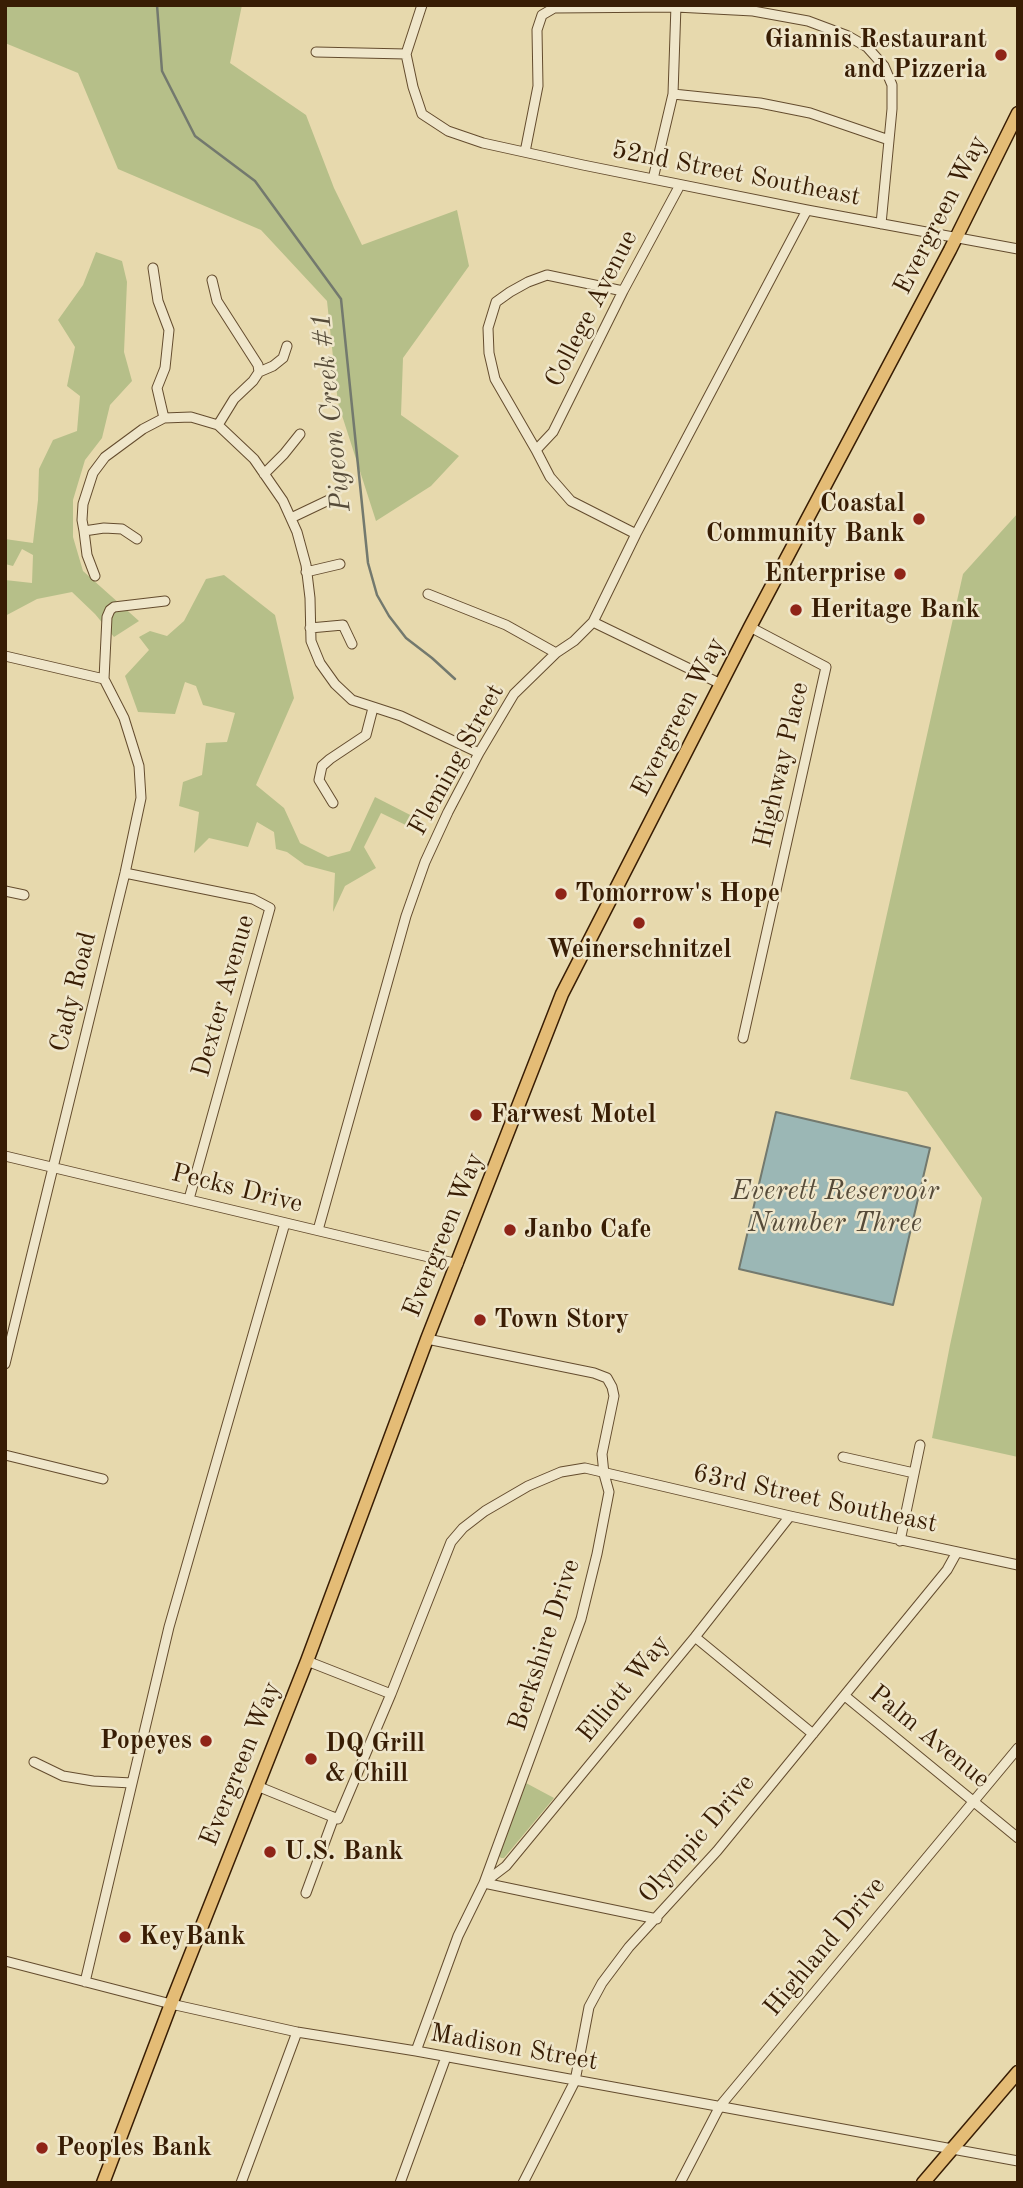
<!DOCTYPE html>
<html>
<head>
<meta charset="utf-8">
<style>
  body { margin:0 }
  #map { position:relative; width:1023px; height:2188px; overflow:hidden; background:#e7d9ad; font-family:"Old Standard TT",serif }
  canvas { display:block }
  .frame { position:absolute; inset:0; border:7px solid #381d04; pointer-events:none }
</style>
</head>
<body>
<div id="map">
<canvas width="1023" height="2188"></canvas>
<div class="frame"></div>
</div>
<script>
const c = document.querySelector('canvas').getContext('2d');
c.lineJoin = 'round';
function fillPath(path, color) { c.fillStyle = color; c.fill(path, 'evenodd'); }
const poly = rows => new Path2D(rows.map(r => 'M' + r).join(''));
function stroke(path, color, width, dash) { c.strokeStyle = color; c.lineWidth = width; c.lineCap = dash ? 'butt' : 'round'; c.setLineDash(dash || []); c.stroke(path); }
function drawText(font, color, halo, rows, align = 'center') {
  c.font = font + ' "Old Standard TT",serif'; c.lineWidth = 5; c.setLineDash([]); c.textBaseline = 'middle'; c.strokeStyle = halo; c.fillStyle = color; for (const [text, x, y, turn = 0] of rows) {
    c.save(); c.translate(x, y); c.rotate((+turn || 0) * Math.PI / 180); c.textAlign = isNaN(turn) ? turn : align; if (halo) c.strokeText(text, 0, 0); c.fillText(text, 0, 0); c.restore();
  }
}
fillPath(poly([
  [5,5,242,5,230,63,306,115,334,188,362,245,457,210,469,266,403,358,401,415,459,456,431,486,376,521,338,403,327,301,261,230,118,169,78,73,5,43],
  [96,252,122,261,127,282,124,352,132,381,110,405,102,438,85,460,73,500,73,537,83,571,139,621,114,637,95,614,72,592,37,599,5,616,5,580,32,583,33,555,22,549,13,566,5,564,5,539,33,543,38,500,39,469,53,440,77,431,80,396,67,386,75,347,58,320,83,285],
  [1018,513,1018,1457,932,1438,950,1345,982,1198,907,1092,850,1079,963,574],
  [224,575,275,615,294,698,256,785,284,808,300,843,328,857,350,851,375,797,422,821,418,831,381,813,364,847,376,868,345,886,333,912,335,873,305,865,287,852,276,849,274,832,257,822,248,847,209,838,194,853,199,812,179,806,183,782,202,775,206,743,227,742,235,713,203,705,196,686,185,682,175,714,138,712,125,676,149,650,139,637,150,631,167,636,184,621,206,579],
  [526,1783,554,1798,504,1858,501,1858,499,1856]
]), '#b6bf89');
const water = poly([
  [776,1112,930,1148,893,1305,739,1269,776,1112]
]);
fillPath(water, '#9bb7b5');
stroke(water, '#73796e', 2);
stroke(poly([
  [157,5,162,71,195,136,255,181,341,299,368,563,377,595,389,616,406,638,432,658,455,679]
]), '#73796e', 2.5);
const minor = poly([
  [422,5,406,54,413,87,422,114,448,131,483,143,583,165,807,210,1018,249],
  [316,52,406,54],
  [673,94,760,103,810,113,889,140],
  [525,152,538,86,537,30,542,15,554,8,676,7,753,11,808,21,848,36,867,47,884,66,892,85,892,109,881,224],
  [653,179,673,94,676,5],
  [153,268,158,301,169,330,165,368,157,388,164,418],
  [212,280,217,301,258,365,259,372],
  [623,291,547,275,528,282,510,292,496,302,488,328,489,353,495,379,536,450,550,477,571,501,636,534],
  [218,425,234,399,253,381,259,372,273,366,283,358,287,346],
  [536,450,553,432,623,291,680,185],
  [264,474,284,454,300,434],
  [291,518,333,498],
  [84,531,87,555,95,576],
  [137,539,122,529,104,528,84,531,82,520,83,504,93,473,105,457,143,429,164,418,191,417,218,425,254,459,283,501,297,532,306,565,310,598,311,641,320,663,335,684,352,700,401,716,479,753],
  [306,572,340,564],
  [428,594,506,625,556,653],
  [593,622,721,684],
  [310,628,343,625,352,644],
  [5,656,104,679],
  [333,803,319,780,322,766,330,759,366,735,373,708],
  [125,873,253,899,270,908,189,1199],
  [5,891,24,895],
  [743,1038,826,667,750,627],
  [5,1156,458,1264],
  [318,1230,406,916,425,862,448,812,479,753,514,694,556,653,574,641,593,622,636,534,807,210],
  [5,1364,125,873,141,798,139,766,124,718,104,679,107,617,110,610,114,607,165,601],
  [5,1455,103,1479],
  [843,1457,914,1473],
  [900,1541,920,1445],
  [695,1637,813,1734],
  [307,1661,391,1694],
  [845,1696,1018,1838],
  [34,1762,63,1776,93,1781,132,1783],
  [257,1786,338,1819,391,1694,451,1542,463,1528,485,1511,528,1486,561,1472,585,1468,790,1516,1018,1565],
  [485,1882,506,1866,695,1637,790,1516],
  [484,1883,657,1919],
  [306,1893,334,1817],
  [5,1961,171,2004,297,2032,416,2051,1018,2161],
  [85,1982,169,1627,285,1223],
  [416,2051,458,1936,484,1883,581,1619,597,1554,609,1492,604,1474,602,1454,614,1396,612,1387,607,1378,594,1373,427,1339],
  [241,2183,297,2032],
  [400,2183,446,2057],
  [523,2183,575,2081,589,2007,602,1983,629,1947,717,1851,947,1570,957,1552],
  [680,2183,720,2106,1018,1748]
]);
const major = poly([
  [103,2183,171,2004,307,1661,427,1339,562,994,750,627,950,250,1018,113],
  [923,2183,1018,2072]
]);
stroke(minor, '#644c2e', 11);
stroke(major, '#381d04', 15);
stroke(minor, '#efe6ca', 9);
stroke(major, '#e4bc76', 12);
for (const [x, y, r, color] of [
  [1001,55,7,"#8f2418"],
  [919,519,7,"#8f2418"],
  [900,574,7,"#8f2418"],
  [796,610,7,"#8f2418"],
  [561,894,7,"#8f2418"],
  [639,923,7,"#8f2418"],
  [476,1115,7,"#8f2418"],
  [510,1230,7,"#8f2418"],
  [480,1320,7,"#8f2418"],
  [206,1741,7,"#8f2418"],
  [311,1759,7,"#8f2418"],
  [270,1852,7,"#8f2418"],
  [125,1937,7,"#8f2418"],
  [42,2148,7,"#8f2418"]
]) { const dot = new Path2D(); dot.arc(x, y, r, 0, 2 * Math.PI); c.fillStyle = color; c.fill(dot); stroke(dot, '#efe6ca', 2.5); }
drawText('bold 26px', '#381d04', '#efe6ca', [
  ["Giannis Restaurant",987,40,"right"],
  ["and Pizzeria",987,70,"right"],
  ["Coastal",905,504,"right"],
  ["Community Bank",905,534,"right"],
  ["Enterprise",886,574,"right"],
  ["Heritage Bank",810,610],
  ["Tomorrow's Hope",575,894],
  ["Weinerschnitzel",639,950,"center"],
  ["Farwest Motel",490,1115],
  ["Janbo Cafe",524,1230],
  ["Town Story",494,1320],
  ["Popeyes",192,1741,"right"],
  ["DQ Grill",325,1744],
  ["& Chill",325,1774],
  ["U.S. Bank",284,1852],
  ["KeyBank",139,1937],
  ["Peoples Bank",56,2148]
], 'left');
drawText('26px', '#381d04', '#efe6ca', [
  ["52nd Street Southeast",736,174,11],
  ["Evergreen Way",941,215,-63],
  ["College Avenue",592,309,-63],
  ["Evergreen Way",679,717,-63],
  ["Fleming Street",457,760,-61],
  ["Highway Place",782,765,-77],
  ["Cady Road",74,992,-76],
  ["Dexter Avenue",224,996,-74],
  ["Pecks Drive",237,1189,14],
  ["Evergreen Way",444,1235,-68],
  ["63rd Street Southeast",815,1499,12],
  ["Berkshire Drive",545,1645,-72],
  ["Elliott Way",624,1689,-51],
  ["Palm Avenue",929,1737,39],
  ["Evergreen Way",241,1764,-68],
  ["Olympic Drive",697,1839,-49],
  ["Highland Drive",825,1947,-50],
  ["Madison Street",514,2048,10]
]);
drawText('italic 28px', '#564b39', '#efe6ca', [
  ["Pigeon Creek #1",332,412,-96],
  ["Everett Reservoir",835,1192],
  ["Number Three",835,1224]
]);
</script>
</body>
</html>
